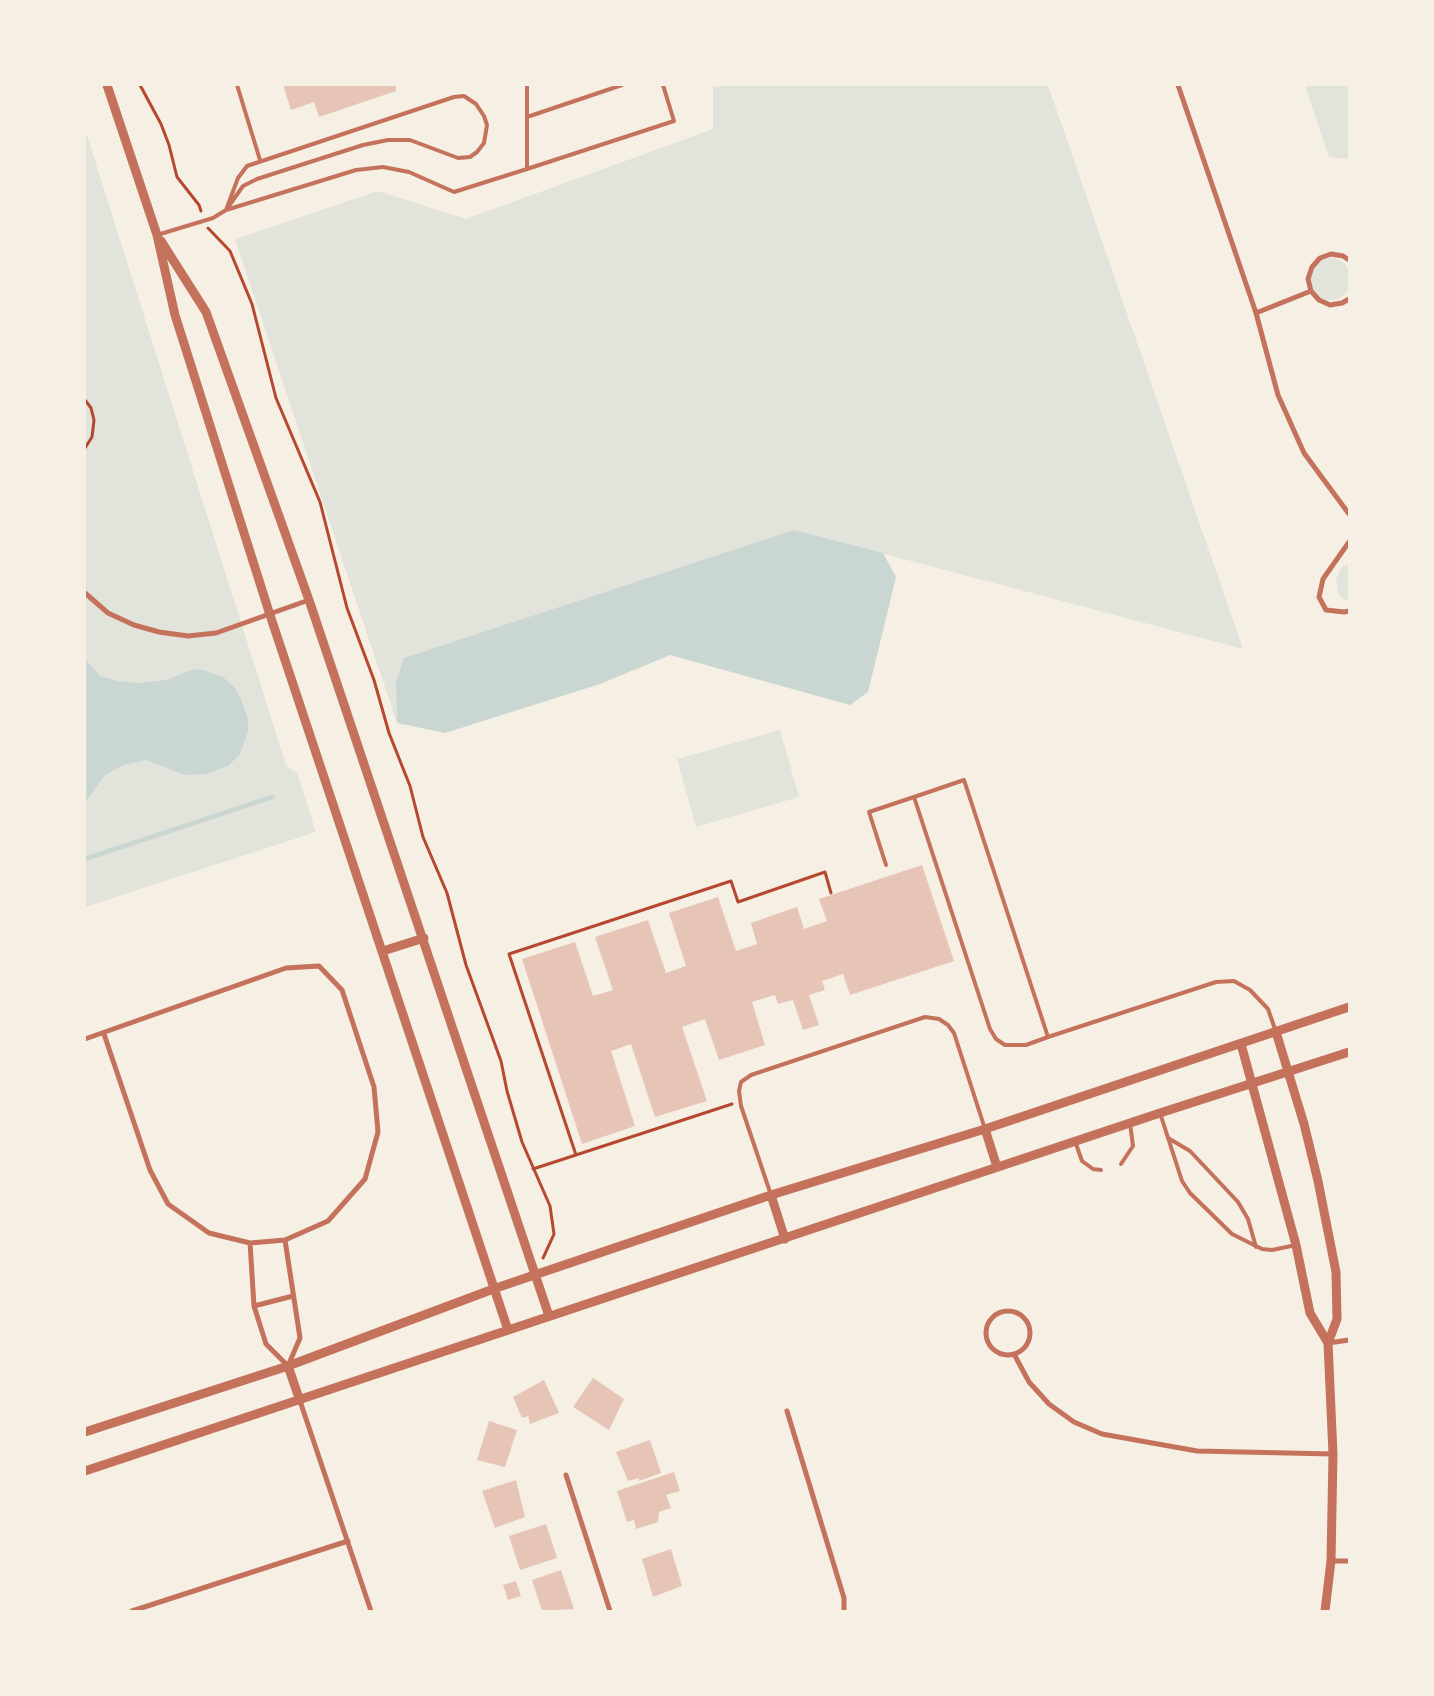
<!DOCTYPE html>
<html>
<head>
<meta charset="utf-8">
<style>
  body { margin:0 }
  #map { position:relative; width:1434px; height:1696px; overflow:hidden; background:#f6efe4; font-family:Merriweather,serif }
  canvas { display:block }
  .frame { position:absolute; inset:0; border:86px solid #f6efe4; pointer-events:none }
</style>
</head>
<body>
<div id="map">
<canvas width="1434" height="1696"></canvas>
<div class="frame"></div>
</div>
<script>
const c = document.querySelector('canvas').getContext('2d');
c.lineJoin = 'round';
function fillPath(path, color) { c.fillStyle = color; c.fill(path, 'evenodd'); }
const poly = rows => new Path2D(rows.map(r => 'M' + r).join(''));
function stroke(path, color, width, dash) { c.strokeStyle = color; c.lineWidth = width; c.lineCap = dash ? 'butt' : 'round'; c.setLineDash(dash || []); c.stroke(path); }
fillPath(poly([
  [713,85,1048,85,1243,649,794,530,396,683,397,723,235,239,378,191,466,219,713,129],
  [1305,85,1349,85,1349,159,1329,157],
  [85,129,286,765,297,773,316,832,85,907],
  '1309 279a21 21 0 1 1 42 0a21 21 0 1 1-42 0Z',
  [1349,563,1349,603,1338,594,1336,580,1341,568],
  [780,730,799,797,696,827,677,759]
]), '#e2e4dc');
fillPath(poly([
  [794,530,883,553,896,577,868,692,850,705,670,655,600,684,445,733,397,723,396,682,404,658],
  [85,659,100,676,118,681,139,683,166,680,194,669,207,671,224,678,234,687,241,699,248,719,248,731,240,754,228,766,205,774,185,775,146,760,123,765,104,776,85,803]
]), '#c9d6d2');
stroke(poly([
  [85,859,272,797]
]), '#c9d6d2', 5);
fillPath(poly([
  [283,85,396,85,396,91,319,117,314,102,291,110],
  [922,865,954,961,850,995,843,974,822,981,825,990,809,995,819,1025,803,1030,793,1000,778,1004,775,995,752,1002,765,1045,719,1060,705,1019,682,1027,707,1101,655,1117,631,1044,611,1051,635,1126,582,1144,522,959,575,942,593,996,613,990,595,937,648,920,666,973,686,966,669,913,718,897,736,951,757,944,751,923,797,907,804,929,827,921,819,899],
  [593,1378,624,1399,609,1430,573,1407],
  [544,1380,559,1413,530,1424,528,1416,522,1418,513,1397],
  [489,1421,517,1430,505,1467,477,1460],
  [650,1440,661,1473,639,1481,639,1478,628,1481,616,1452],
  [674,1472,680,1491,666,1495,671,1508,659,1512,658,1522,636,1529,634,1520,627,1522,617,1491],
  [516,1480,525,1517,495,1528,482,1491],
  [546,1524,557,1558,520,1570,509,1536],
  [671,1549,682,1586,653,1597,642,1559],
  [561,1570,574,1609,542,1611,532,1580],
  [516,1581,521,1596,508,1600,503,1585]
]), '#e6c5b7');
stroke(poly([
  [140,85,161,124,169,145,177,177,199,205,201,211],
  [208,228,230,251,252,304,276,398,320,502,347,608,374,680,389,733,410,786,423,837,447,893,466,965,501,1061,507,1091,522,1142,550,1206,554,1234,543,1258],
  [85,400,91,408,94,420,92,437,85,448],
  [576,1155,509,954,731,881,738,902,825,872,831,893],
  [533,1169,732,1104]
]), '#b5482f', 3);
stroke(poly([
  [237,85,260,160],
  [464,96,476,104,484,116,487,125,484,143,477,152,470,157,458,158,410,140,388,140,363,145,257,179,243,186,226,210,238,178,247,166,454,97,464,96],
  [527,117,622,85],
  [527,169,674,121,663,85],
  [157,235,213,218,226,210,356,170,383,167,409,172,454,192,527,169,527,85],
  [886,865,869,812,914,797],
  [1048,1037,964,780,914,797,990,1029,996,1039,1005,1045,1026,1045,1048,1037,1216,982,1234,981,1250,990,1268,1009,1276,1032],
  [1160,1113,1182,1181,1190,1193,1232,1234,1262,1249,1272,1250,1296,1245],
  [1168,1138,1190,1151,1238,1202,1248,1219,1256,1247],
  [1075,1141,1082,1161,1093,1169,1101,1170],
  [1121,1164,1133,1146,1130,1123],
  [771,1195,741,1106,739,1091,741,1082,751,1075,925,1017,939,1019,948,1025,954,1033,985,1129]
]), '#c5725c', 4);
stroke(poly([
  [1178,85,1256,313,1278,395,1304,453,1349,514],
  [1349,260,1343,256,1331,254,1320,258,1312,267,1308,279,1311,291,1319,300,1330,305,1342,303,1349,299],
  [1256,313,1311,291],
  [1349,542,1323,579,1319,597,1326,610,1344,612,1349,611],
  [85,593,108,613,134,625,159,632,188,636,216,633,309,600],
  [85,1039,286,968,319,966,342,990,374,1087,378,1132,365,1179,328,1221,285,1240,250,1243,209,1233,168,1204,150,1170,104,1034],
  [250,1243,254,1306,266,1344,288,1366,300,1338,285,1240],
  [254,1306,293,1296],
  '986 1333a22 22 0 1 1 44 0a22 22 0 1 1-44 0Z',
  [1328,1343,1349,1340],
  [1014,1354,1029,1382,1049,1404,1074,1422,1102,1434,1197,1451,1333,1454],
  [300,1401,371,1611],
  [787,1411,844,1598,844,1611],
  [566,1475,610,1611],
  [1331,1561,1349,1561],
  [132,1611,348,1541]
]), '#c5725c', 5);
stroke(poly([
  [107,85,157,235,175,315,270,615,508,1330],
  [161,241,206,312,309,600,549,1316],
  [383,951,424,938],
  [1276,1032,1304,1124,1318,1181,1336,1272,1337,1319,1328,1343,1333,1454,1331,1561,1325,1611],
  [1241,1044,1296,1245,1310,1313,1328,1343],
  [985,1129,997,1167],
  [771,1195,785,1239],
  [288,1366,300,1401],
  [85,1432,288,1366,496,1288,771,1195,985,1129,1349,1007],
  [85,1471,1160,1113,1349,1052]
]), '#c5725c', 9);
</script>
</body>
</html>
